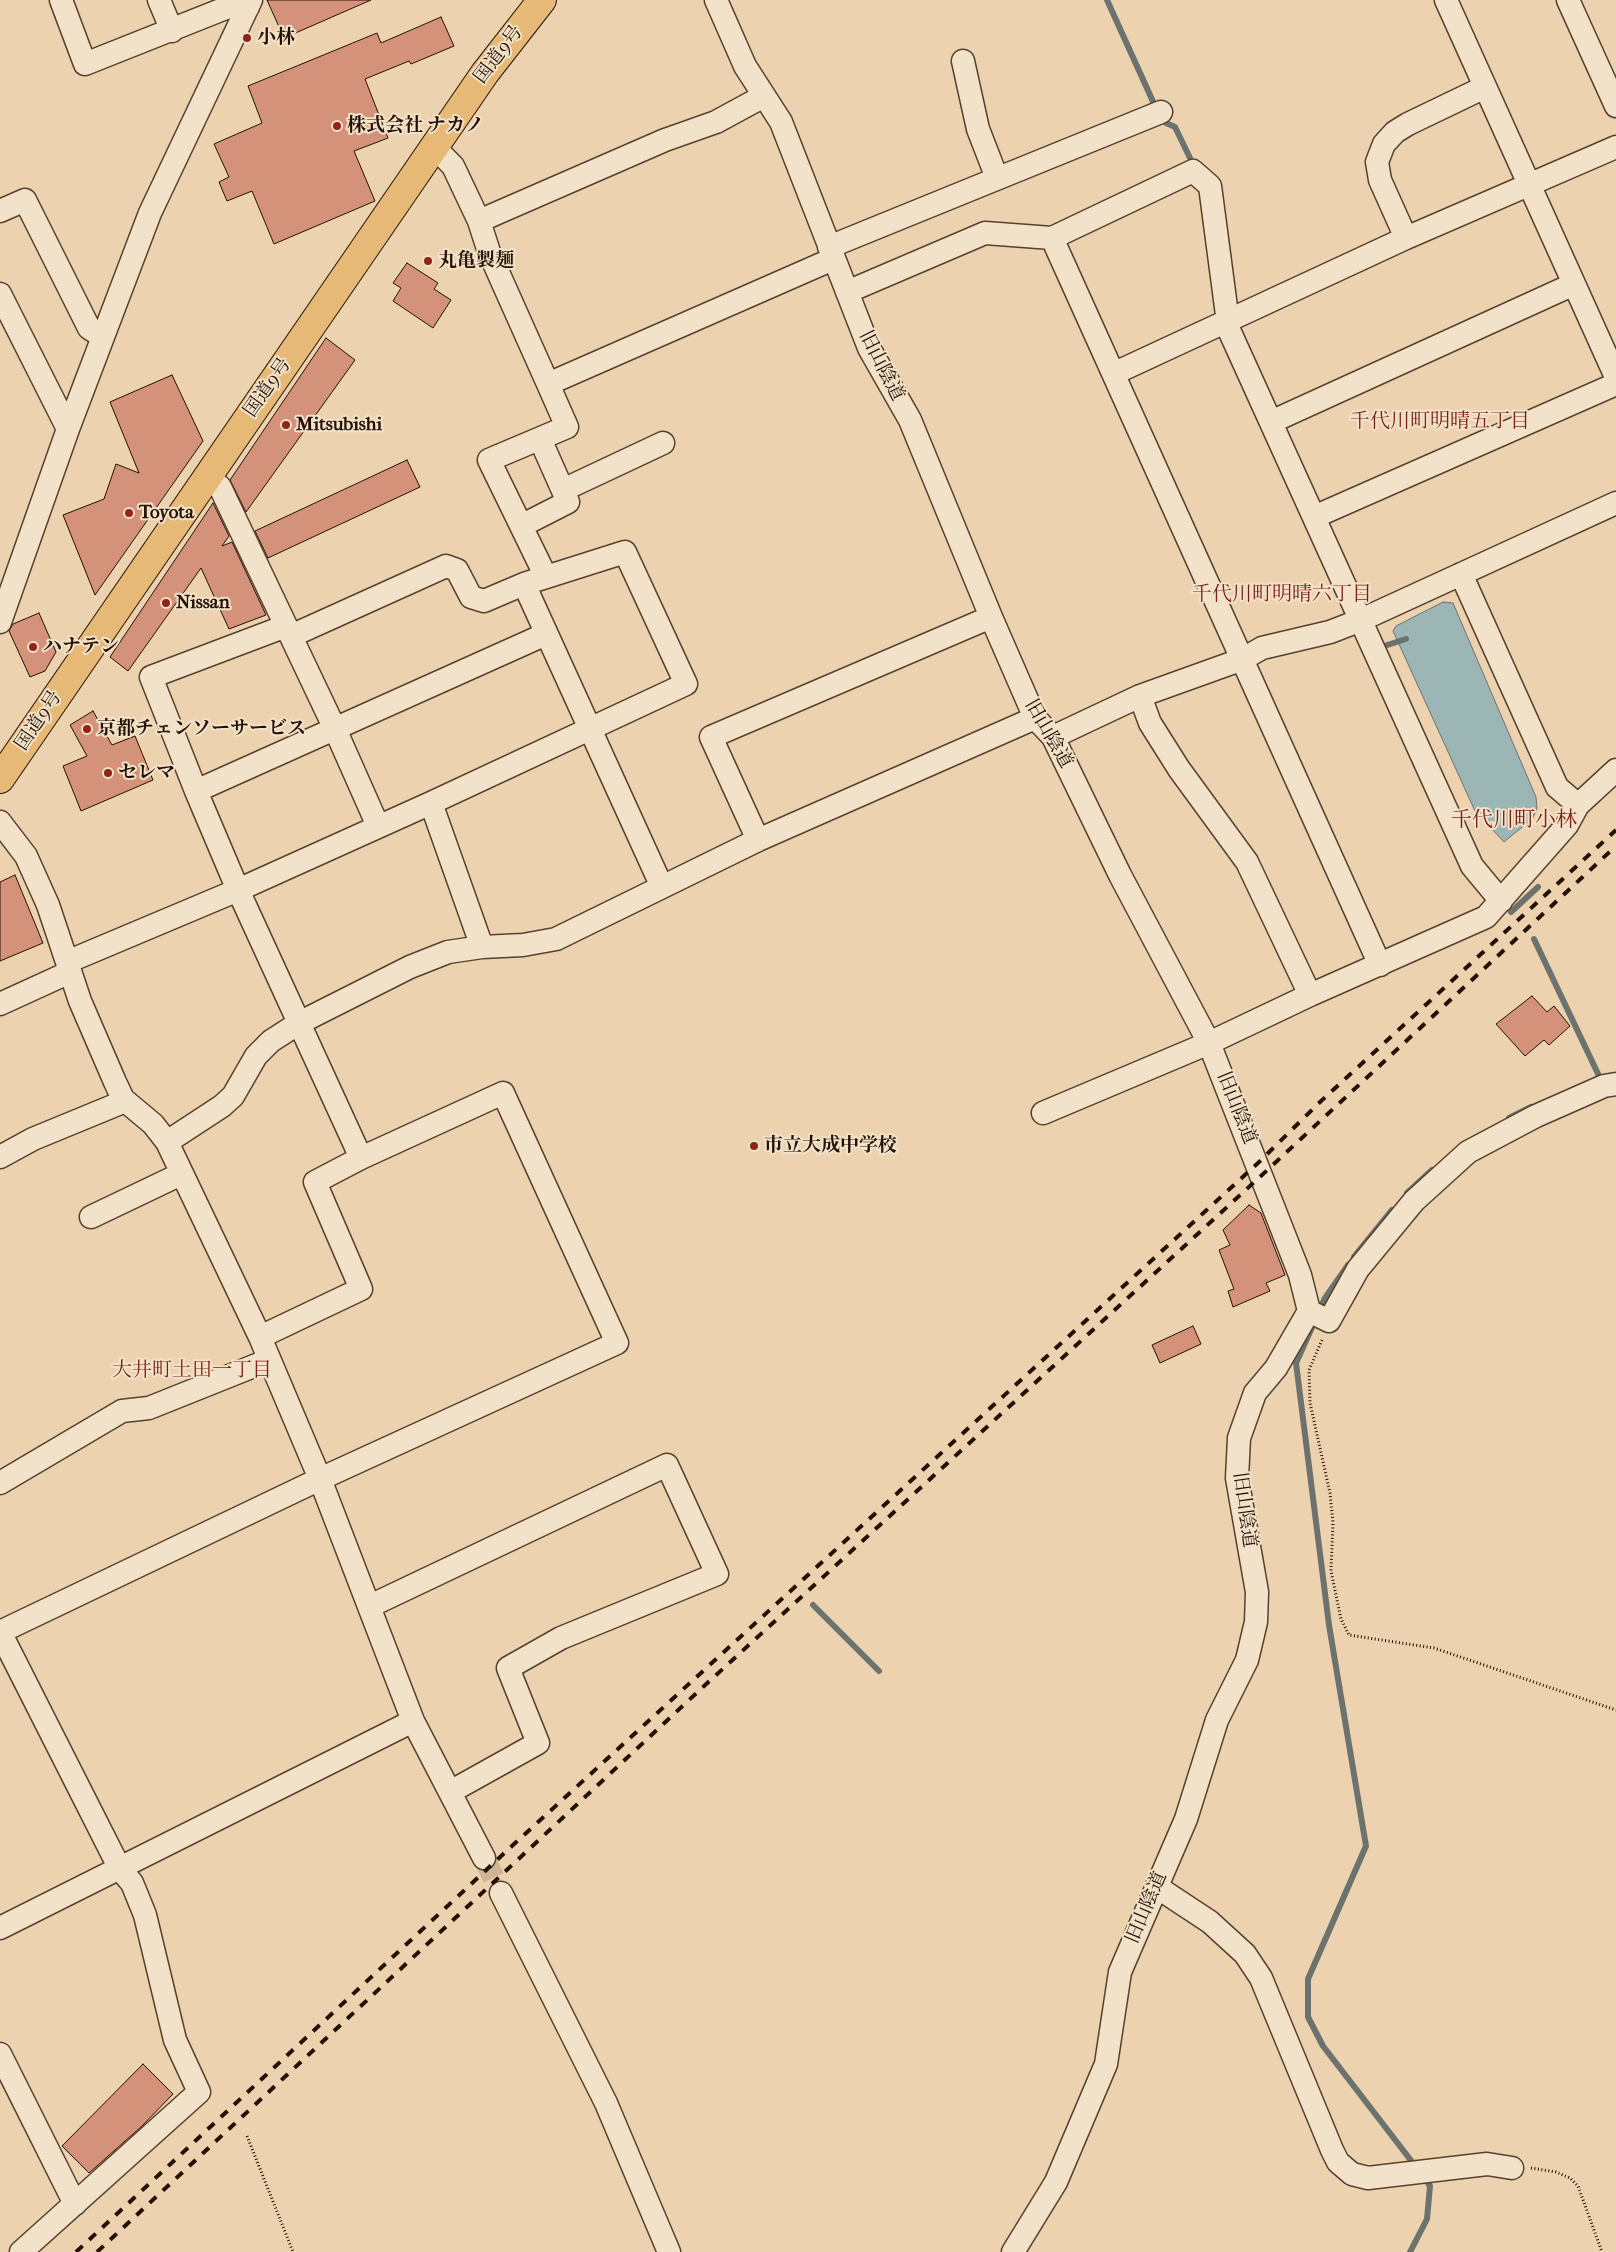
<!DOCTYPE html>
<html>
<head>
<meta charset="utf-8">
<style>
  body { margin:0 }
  canvas { display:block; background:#ecd2ae }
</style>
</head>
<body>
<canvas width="1616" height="2252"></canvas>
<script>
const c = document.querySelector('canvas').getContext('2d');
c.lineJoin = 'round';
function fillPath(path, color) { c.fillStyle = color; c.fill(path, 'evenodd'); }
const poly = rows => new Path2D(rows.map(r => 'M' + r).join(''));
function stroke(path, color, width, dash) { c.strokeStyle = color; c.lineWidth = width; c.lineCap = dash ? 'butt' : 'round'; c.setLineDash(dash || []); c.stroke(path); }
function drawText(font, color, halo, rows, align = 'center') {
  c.font = font + ' "IM FELL French Canon","Noto Serif JP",serif'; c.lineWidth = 4; c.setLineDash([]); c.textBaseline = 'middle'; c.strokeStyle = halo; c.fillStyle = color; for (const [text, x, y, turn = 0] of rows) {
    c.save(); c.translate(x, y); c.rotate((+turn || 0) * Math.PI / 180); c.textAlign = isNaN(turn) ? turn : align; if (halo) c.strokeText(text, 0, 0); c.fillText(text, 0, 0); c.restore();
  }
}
const water = poly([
  [1443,602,1453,603,1536,797,1537,809,1532,819,1504,842,1475,811,1393,631,1396,626,1443,602]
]);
fillPath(water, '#9cb5b5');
stroke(water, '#6c736e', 1);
stroke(poly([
  [1107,0,1155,106],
  [1166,123,1175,127,1190,158],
  [1381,647,1406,639],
  [1511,912,1538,887],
  [1534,939,1600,1078],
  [1509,1118,1531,1107],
  [1407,1193,1432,1170],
  [1354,1257,1392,1210],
  [1319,1311,1325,1298,1348,1265],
  [1314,1323,1296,1363,1329,1625,1366,1846,1308,1979,1308,2017,1323,2046,1416,2167],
  [813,1605,879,1671],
  [1410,2252,1427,2219,1430,2186,1424,2177]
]), '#6c736e', 6);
const building = poly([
  [267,0,371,0,284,38,267,0],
  [441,17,454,46,411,64,409,61,365,79,388,138,354,151,375,201,274,244,252,191,227,201,219,182,229,177,214,144,262,123,248,86,377,33,381,43,441,17],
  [407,263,438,283,434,289,451,300,433,328,393,301,401,288,393,283,407,263],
  [326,338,355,360,246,512,230,480,326,338],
  [172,375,203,441,95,595,63,515,104,499,116,464,139,473,110,402,172,375],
  [407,460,420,487,268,558,255,531,407,460],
  [213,503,229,536,222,546,232,542,266,615,229,629,201,568,128,671,110,657,213,503],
  [39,613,56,652,45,671,30,677,9,631,13,624,39,613],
  [93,711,112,745,135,736,153,780,81,811,63,766,87,756,70,725,93,711],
  [15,875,43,943,0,961,0,882,15,875],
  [1532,996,1547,1012,1554,1006,1570,1026,1549,1045,1544,1040,1525,1056,1496,1024,1532,996],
  [1249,1205,1261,1213,1285,1275,1266,1283,1270,1291,1233,1307,1228,1291,1234,1289,1219,1250,1230,1245,1223,1230,1249,1205],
  [1193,1326,1201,1344,1160,1363,1152,1345,1193,1326],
  [143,2064,173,2094,142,2126,89,2173,62,2146,143,2064]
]);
fillPath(building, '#d4927a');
stroke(building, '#241104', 1);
stroke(poly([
  [484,1858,501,1893]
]), '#ceb594', 22, [22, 11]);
const minor = poly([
  [61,0,85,64,236,4,248,7],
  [159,0,172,31],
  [716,0,745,66,781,122,869,348,910,420,991,617,1035,718,1053,737,1120,875,1209,1043,1300,1275,1309,1311,1276,1368,1255,1393,1239,1438,1237,1478,1257,1592,1256,1622,1247,1660,1217,1720,1186,1819,1120,1972,1106,2064,1056,2182,1013,2252],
  [1446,0,1616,377],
  [1568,0,1616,106],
  [963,61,978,129,997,178],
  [434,147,453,166,479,221,489,252,548,384,833,259],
  [0,211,25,200,89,328,103,337],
  [479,221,665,140,716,122,764,96],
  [1052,238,1380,965],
  [1406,238,1380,180,1377,162,1384,144,1395,132,1408,124,1485,87],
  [829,247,1161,112],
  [847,292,985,233,1052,238,1193,171,1210,186,1229,330,1472,866,1501,901],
  [0,294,68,429],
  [1115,373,1406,238,1616,147],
  [1271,422,1574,284],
  [207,476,220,487,335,729,378,826],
  [563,490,663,443],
  [1314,517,1616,384],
  [521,526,568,502,540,439],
  [1461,574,1557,787,1578,805],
  [546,577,489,460,567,427,548,384],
  [524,584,662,887],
  [0,622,68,429,150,213,251,0],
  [286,626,151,677,196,791,238,890,361,1158],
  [1140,696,1150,723,1179,769,1247,862,1310,995],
  [1053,737,1140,696,1243,659,1262,648,1330,632,1361,620,1616,503],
  [196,791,546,634],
  [431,803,482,947],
  [0,822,26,856,48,905,80,1001,115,1082,123,1099,153,1124,167,1142,260,1337,320,1479,413,1721,484,1858],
  [758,840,711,737,991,617],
  [67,962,238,890,431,803,686,684,625,552,524,584,484,601,471,597,457,570,446,566,291,636],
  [0,1004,70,972],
  [1043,1113,1209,1043,1310,995,1486,917,1567,825,1578,805,1616,770],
  [167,1142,222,1106,233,1096,256,1056,271,1041,299,1023,410,967,448,952,482,947,523,945,556,939,758,840,1035,718],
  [0,1157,33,1139,118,1104,123,1099],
  [91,1217,181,1174],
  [1309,1311,1329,1321,1358,1269,1414,1201,1468,1152,1536,1116,1604,1086,1616,1084],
  [0,1483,122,1411,149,1408,269,1360],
  [370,1606,667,1465,717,1574,561,1638,508,1668,538,1743,450,1792],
  [0,1632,320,1479,617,1343,503,1093,361,1158,315,1182,361,1289,260,1337],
  [0,1632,120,1869,132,1883,145,1915,175,2040,199,2092,21,2252],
  [1157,1887,1210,1922,1245,1954,1261,1978,1332,2150,1338,2162,1352,2174,1368,2178,1487,2164,1512,2168],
  [501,1893,606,2103,669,2252],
  [0,1928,413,1721],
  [0,2054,75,2204]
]);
const highway = poly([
  [0,779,485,73,542,0]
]);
stroke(minor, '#56412e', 25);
stroke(highway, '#241104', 30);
stroke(poly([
  [1322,1340,1309,1370,1310,1403,1330,1493,1333,1523,1331,1571,1341,1619,1349,1635,1434,1648,1616,1710],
  [247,2136,293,2252],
  [1531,2168,1556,2172,1570,2178,1578,2186,1602,2252]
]), '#241104', 3, [1, 2.5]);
stroke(minor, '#f3e2ca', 22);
stroke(highway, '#e6b977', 28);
stroke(poly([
  [76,2252,513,1845,1258,1163,1320,1102,1616,830],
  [97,2252,703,1687,1262,1175,1616,846]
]), '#241104', 4, [9, 9]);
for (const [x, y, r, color] of [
  [247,38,5,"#8f2418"],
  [337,126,5,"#8f2418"],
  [428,261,5,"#8f2418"],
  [286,425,5,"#8f2418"],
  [129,513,5,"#8f2418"],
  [166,603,5,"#8f2418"],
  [33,647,5,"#8f2418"],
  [87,729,5,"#8f2418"],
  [108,773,5,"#8f2418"],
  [754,1146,5,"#8f2418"]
]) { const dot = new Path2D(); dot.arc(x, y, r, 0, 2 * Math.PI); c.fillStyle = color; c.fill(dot); stroke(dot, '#f3e2ca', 2); }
drawText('bold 19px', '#241104', '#f3e2ca', [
  ["小林",257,38],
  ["株式会社 ナカノ",347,126],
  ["丸亀製麺",438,261],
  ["Mitsubishi",296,425],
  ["Toyota",139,513],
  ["Nissan",176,603],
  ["ハナテン",43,647],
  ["京都チェンソーサービス",97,729],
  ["セレマ",118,773],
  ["市立大成中学校",764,1146]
], 'left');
drawText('19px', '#241104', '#f3e2ca', [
  ["国道9号",499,55,-53],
  ["旧山陰道",881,366,63],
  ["国道9号",268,388,-55],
  ["国道9号",39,721,-56],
  ["旧山陰道",1048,734,60],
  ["旧山陰道",1236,1108,68],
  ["旧山陰道",1244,1510,82],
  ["旧山陰道",1147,1908,-67]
]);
drawText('20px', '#7a1f14', '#f3e2ca', [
  ["千代川町明晴五丁目",1440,422],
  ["千代川町明晴六丁目",1282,595],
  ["大井町土田一丁目",192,1371]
]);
drawText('21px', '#7a1f14', '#f3e2ca', [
  ["千代川町小林",1514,821]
]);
</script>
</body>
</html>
